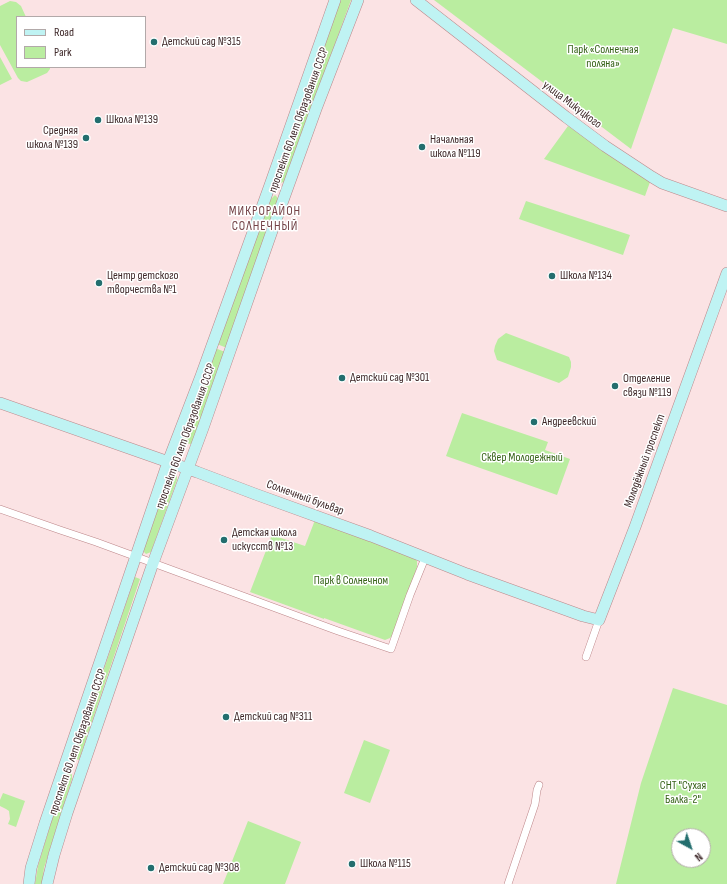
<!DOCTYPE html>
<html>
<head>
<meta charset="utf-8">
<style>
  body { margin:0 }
  #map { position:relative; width:727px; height:884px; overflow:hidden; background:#fbe3e4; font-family:"Sofia Sans Condensed",sans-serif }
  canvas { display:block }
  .legend { position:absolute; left:16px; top:16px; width:130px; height:52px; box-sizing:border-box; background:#fff; border:1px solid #b2a9a9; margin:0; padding:5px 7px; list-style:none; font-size:12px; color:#3e2829 }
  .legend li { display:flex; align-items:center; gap:8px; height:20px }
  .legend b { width:20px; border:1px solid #b2a9a9 }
  .north { position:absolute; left:671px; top:828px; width:40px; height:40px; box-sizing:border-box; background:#fff; border:1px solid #b2a9a9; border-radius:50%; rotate:140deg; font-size:11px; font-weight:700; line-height:16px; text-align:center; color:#3e2829 }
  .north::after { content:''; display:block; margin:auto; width:14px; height:18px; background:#236e6e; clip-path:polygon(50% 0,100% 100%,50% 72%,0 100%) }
</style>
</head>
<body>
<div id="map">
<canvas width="727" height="884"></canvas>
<ul class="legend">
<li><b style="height:5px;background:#bff3f3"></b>Road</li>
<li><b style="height:11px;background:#baeda0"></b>Park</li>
</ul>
<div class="north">N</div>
</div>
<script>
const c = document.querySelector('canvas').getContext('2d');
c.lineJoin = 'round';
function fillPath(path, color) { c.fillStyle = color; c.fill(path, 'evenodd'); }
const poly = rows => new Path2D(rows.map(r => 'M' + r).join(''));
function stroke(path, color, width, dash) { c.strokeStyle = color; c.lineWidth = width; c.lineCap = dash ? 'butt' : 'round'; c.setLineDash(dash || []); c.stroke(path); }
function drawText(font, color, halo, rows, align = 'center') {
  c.font = font + ' "Sofia Sans Condensed",sans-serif'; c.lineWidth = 3; c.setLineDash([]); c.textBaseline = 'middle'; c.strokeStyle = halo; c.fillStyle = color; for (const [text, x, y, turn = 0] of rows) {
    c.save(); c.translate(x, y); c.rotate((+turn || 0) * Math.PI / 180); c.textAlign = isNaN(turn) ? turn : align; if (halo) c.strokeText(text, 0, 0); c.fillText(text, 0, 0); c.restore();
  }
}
fillPath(poly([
  [340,0,351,0,286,178,284,182,280,183,278,181,278,178],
  [434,0,727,0,727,44,673,28,631,149],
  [10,1,16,2,21,6,26,17,17,17,17,67,50,67,50,69,47,73,27,82,21,81,18,78,0,45,0,6],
  [0,57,12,79,0,85],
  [568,126,650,182,645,196,544,159],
  [275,195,277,197,278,200,268,228,261,225,271,199],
  [526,201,630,235,623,255,519,219],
  [259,229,267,231,227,348,217,344],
  [506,333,569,357,571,362,571,367,568,377,559,383,497,360,494,351,495,346,498,339],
  [215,348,225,352,193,445,181,441],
  [462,413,548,442,545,450,570,459,557,495,446,456],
  [171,474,175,474,177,477,177,480,151,552,146,554,144,552,144,549,169,477],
  [315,520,413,557,417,561,417,567,414,576,393,635,390,638,385,640,324,618,324,619,250,592,272,535,305,546],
  [135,577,140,579,79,760,74,758],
  [673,688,727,705,727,884,616,884,641,783],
  [679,836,703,836,703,860,679,860],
  [364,740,390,750,370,803,344,793],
  [69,773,71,773,72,775,72,779,44,868,42,884,35,884,38,866,50,826,67,775],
  [3,793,25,801,16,827,8,824,10,819,9,811,6,809,0,806,0,800],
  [248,821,301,842,285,884,223,884]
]), '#baeda0');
const street = poly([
  [0,509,60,530,96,542,338,631,391,649,410,595,425,558],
  [586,657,599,620],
  [508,884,535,804,537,790,539,785]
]);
const secondary = poly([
  [416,0,566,117,605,146,652,177,662,183,727,206],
  [0,403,197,472,255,494,371,536,467,574,583,616,599,620,635,527,727,273],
  [29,884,31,868,45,823,168,462,201,376,270,185,335,0],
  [47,884,54,855,67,813,153,563,203,428,272,231,316,109,358,0]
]);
stroke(street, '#bd8689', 8);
stroke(secondary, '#bd8689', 12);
stroke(street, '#fff', 7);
stroke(secondary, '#bff3f3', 11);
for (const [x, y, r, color] of [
  [154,42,4,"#236e6e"],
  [98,120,4,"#236e6e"],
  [86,138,4,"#236e6e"],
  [422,147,4,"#236e6e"],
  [552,276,4,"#236e6e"],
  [99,283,4,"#236e6e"],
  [342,378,4,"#236e6e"],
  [615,386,4,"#236e6e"],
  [534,422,4,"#236e6e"],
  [224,540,4,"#236e6e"],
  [226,717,4,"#236e6e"],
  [352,864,4,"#236e6e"],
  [151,868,4,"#236e6e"]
]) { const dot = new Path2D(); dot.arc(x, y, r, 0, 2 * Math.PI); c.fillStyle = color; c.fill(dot); stroke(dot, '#fff', 1.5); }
drawText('12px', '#3e2829', '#fff', [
  ["Детский сад №315",162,42],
  ["Школа №139",106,120],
  ["Средняя",78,131,"right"],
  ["школа №139",78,145,"right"],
  ["Начальная",430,140],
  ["школа №119",430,154],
  ["Центр детского",107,276],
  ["творчества №1",107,290],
  ["Школа №134",560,276],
  ["Детский сад №301",350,378],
  ["Отделение",623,379],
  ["связи №119",623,393],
  ["Андреевский",542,422],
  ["Детская школа",232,533],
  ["искусств №13",232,547],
  ["Детский сад №311",234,717],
  ["Школа №115",360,864],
  ["Детский сад №308",159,868]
], 'left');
drawText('12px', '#366318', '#fff', [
  ["Парк «Солнечная",603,50],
  ["поляна»",603,64],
  ["Сквер Молодежный",522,458],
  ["Парк в Солнечном",351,581],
  ["СНТ \"Сухая",683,786],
  ["Балка-2\"",683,800]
]);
drawText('12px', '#3e2829', '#fff', [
  ["улица Микуцкого",572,105,37],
  ["проспект 60 лет Образования СССР",299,120,-70],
  ["проспект 60 лет Образования СССР",186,436,-70],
  ["Молодёжный проспект",645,461,-70],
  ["Солнечный бульвар",305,498,20],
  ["проспект 60 лет Образования СССР",78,742,-71]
]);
c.letterSpacing = '1px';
drawText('13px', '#734246', '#fff', [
  ["МИКРОРАЙОН",265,212],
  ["СОЛНЕЧНЫЙ",265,227]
]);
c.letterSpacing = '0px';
</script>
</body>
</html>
